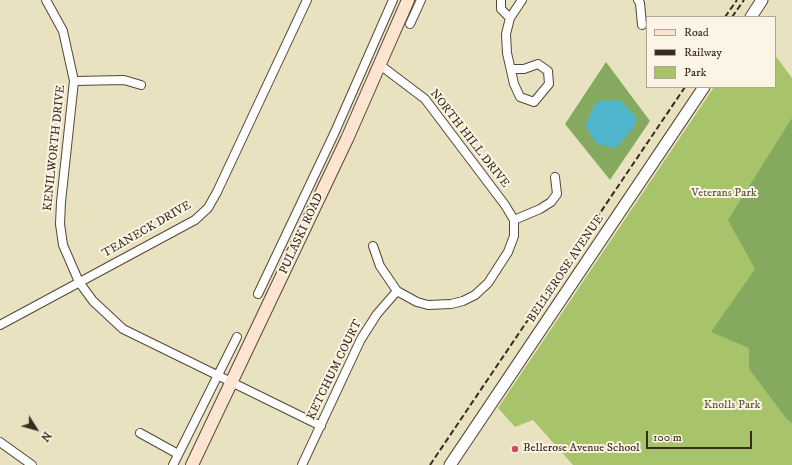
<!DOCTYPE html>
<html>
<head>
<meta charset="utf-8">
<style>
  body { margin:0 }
  #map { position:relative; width:792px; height:465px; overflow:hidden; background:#e9e2c0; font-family:"IM FELL DW Pica",serif }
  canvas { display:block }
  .legend { position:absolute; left:646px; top:16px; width:130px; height:72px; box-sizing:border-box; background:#fcf5e5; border:1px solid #afa495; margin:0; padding:5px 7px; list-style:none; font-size:12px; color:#3b2a1e }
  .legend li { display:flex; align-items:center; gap:8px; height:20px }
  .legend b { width:20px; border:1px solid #afa495 }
  .north { position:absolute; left:16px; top:409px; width:40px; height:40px; -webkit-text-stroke:3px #fcf5e5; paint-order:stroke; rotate:127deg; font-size:11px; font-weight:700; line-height:16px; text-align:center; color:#3b2a1e }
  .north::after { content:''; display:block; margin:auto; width:14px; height:18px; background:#3b2a1e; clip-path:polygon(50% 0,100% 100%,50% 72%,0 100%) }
  .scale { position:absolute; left:646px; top:431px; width:106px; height:18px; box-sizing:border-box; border:2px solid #3b2a1e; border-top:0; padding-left:5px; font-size:12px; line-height:14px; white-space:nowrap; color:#3b2a1e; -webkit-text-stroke:3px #fcf5e5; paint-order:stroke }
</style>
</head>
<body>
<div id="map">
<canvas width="792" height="465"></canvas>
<ul class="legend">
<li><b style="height:5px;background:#fde4d1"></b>Road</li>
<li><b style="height:5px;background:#3b2a1e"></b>Railway</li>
<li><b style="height:11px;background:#a7c46b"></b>Park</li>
</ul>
<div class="north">N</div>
<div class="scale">100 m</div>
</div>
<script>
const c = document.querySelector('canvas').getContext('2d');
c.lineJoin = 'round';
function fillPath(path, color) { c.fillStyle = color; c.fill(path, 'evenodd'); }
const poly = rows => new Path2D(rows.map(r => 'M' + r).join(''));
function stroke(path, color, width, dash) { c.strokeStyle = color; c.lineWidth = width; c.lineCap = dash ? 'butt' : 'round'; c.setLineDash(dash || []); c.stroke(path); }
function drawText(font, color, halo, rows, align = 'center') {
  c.font = font + ' "IM FELL DW Pica",serif'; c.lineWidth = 4; c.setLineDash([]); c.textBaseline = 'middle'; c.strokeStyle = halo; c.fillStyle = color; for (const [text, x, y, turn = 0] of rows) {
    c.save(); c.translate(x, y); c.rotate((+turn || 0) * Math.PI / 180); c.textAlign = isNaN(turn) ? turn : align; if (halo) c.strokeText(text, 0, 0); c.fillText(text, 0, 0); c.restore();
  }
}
fillPath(poly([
  [775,55,792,78,792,465,573,465,533,420,515,427,498,408,714,87,775,87]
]), '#a7c46b');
fillPath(poly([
  [606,62,650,121,610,180,565,124],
  [792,118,792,423,786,418,749,369,749,348,711,332,755,269,728,220]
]), '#85aa5f');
fillPath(poly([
  [620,100,637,118,633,128,616,148,597,144,585,125,597,101]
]), '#4fb6cd');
const minor = poly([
  [46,0,63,31,74,81,61,202,60,224,63,245,79,282,93,301,123,329,321,426],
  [501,0,501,9,510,18],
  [638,0,640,3,642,25],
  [410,24,421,0],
  [380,65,425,99,505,205,514,220],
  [511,69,524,69,538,64,548,71,549,84,534,102,520,97,514,84,507,53,506,34,510,18,522,0],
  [74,81,124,80,141,85],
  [514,220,540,209,551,202,557,194,555,177],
  [373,246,380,266,397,291,417,302,428,305,451,304,463,301,475,295,488,283,508,252,514,236,514,220],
  [258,294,334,134,393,0],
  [0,325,195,220,208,208,217,192,307,0],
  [140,433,178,454],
  [0,442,32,465],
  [173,465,237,337],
  [302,465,361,339,377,314,397,291]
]);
const tertiary = poly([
  [751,17,762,0],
  [450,465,704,87]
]);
const secondary = poly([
  [192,465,347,139,408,0]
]);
stroke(minor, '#554636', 10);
stroke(tertiary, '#554636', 13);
stroke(secondary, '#554636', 14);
stroke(minor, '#fff', 8);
stroke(tertiary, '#fff', 11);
stroke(secondary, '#fde4d1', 12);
stroke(poly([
  [725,17,737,0],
  [732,17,744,0],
  [430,465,685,87]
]), '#3b2a1e', 2, [6, 3]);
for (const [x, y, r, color] of [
  [515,449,4,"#d1495b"]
]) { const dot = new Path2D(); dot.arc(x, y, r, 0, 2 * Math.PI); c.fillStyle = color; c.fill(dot); stroke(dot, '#fcf5e5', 1.5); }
drawText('12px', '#3b2a1e', '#fcf5e5', [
  ["NORTH HILL DRIVE",469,139,52],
  ["KENILWORTH DRIVE",55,148,-84],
  ["TEANECK DRIVE",147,230,-30],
  ["PULASKI ROAD",302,234,-65],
  ["BELLEROSE AVENUE",566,269,-56],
  ["KETCHUM COURT",335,370,-64]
]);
drawText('12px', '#5b5835', '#fcf5e5', [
  ["Veterans Park",724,194],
  ["Knolls Park",732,406]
]);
drawText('12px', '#3b2a1e', '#fcf5e5', [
  ["Bellerose Avenue School",523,449]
], 'left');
</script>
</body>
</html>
